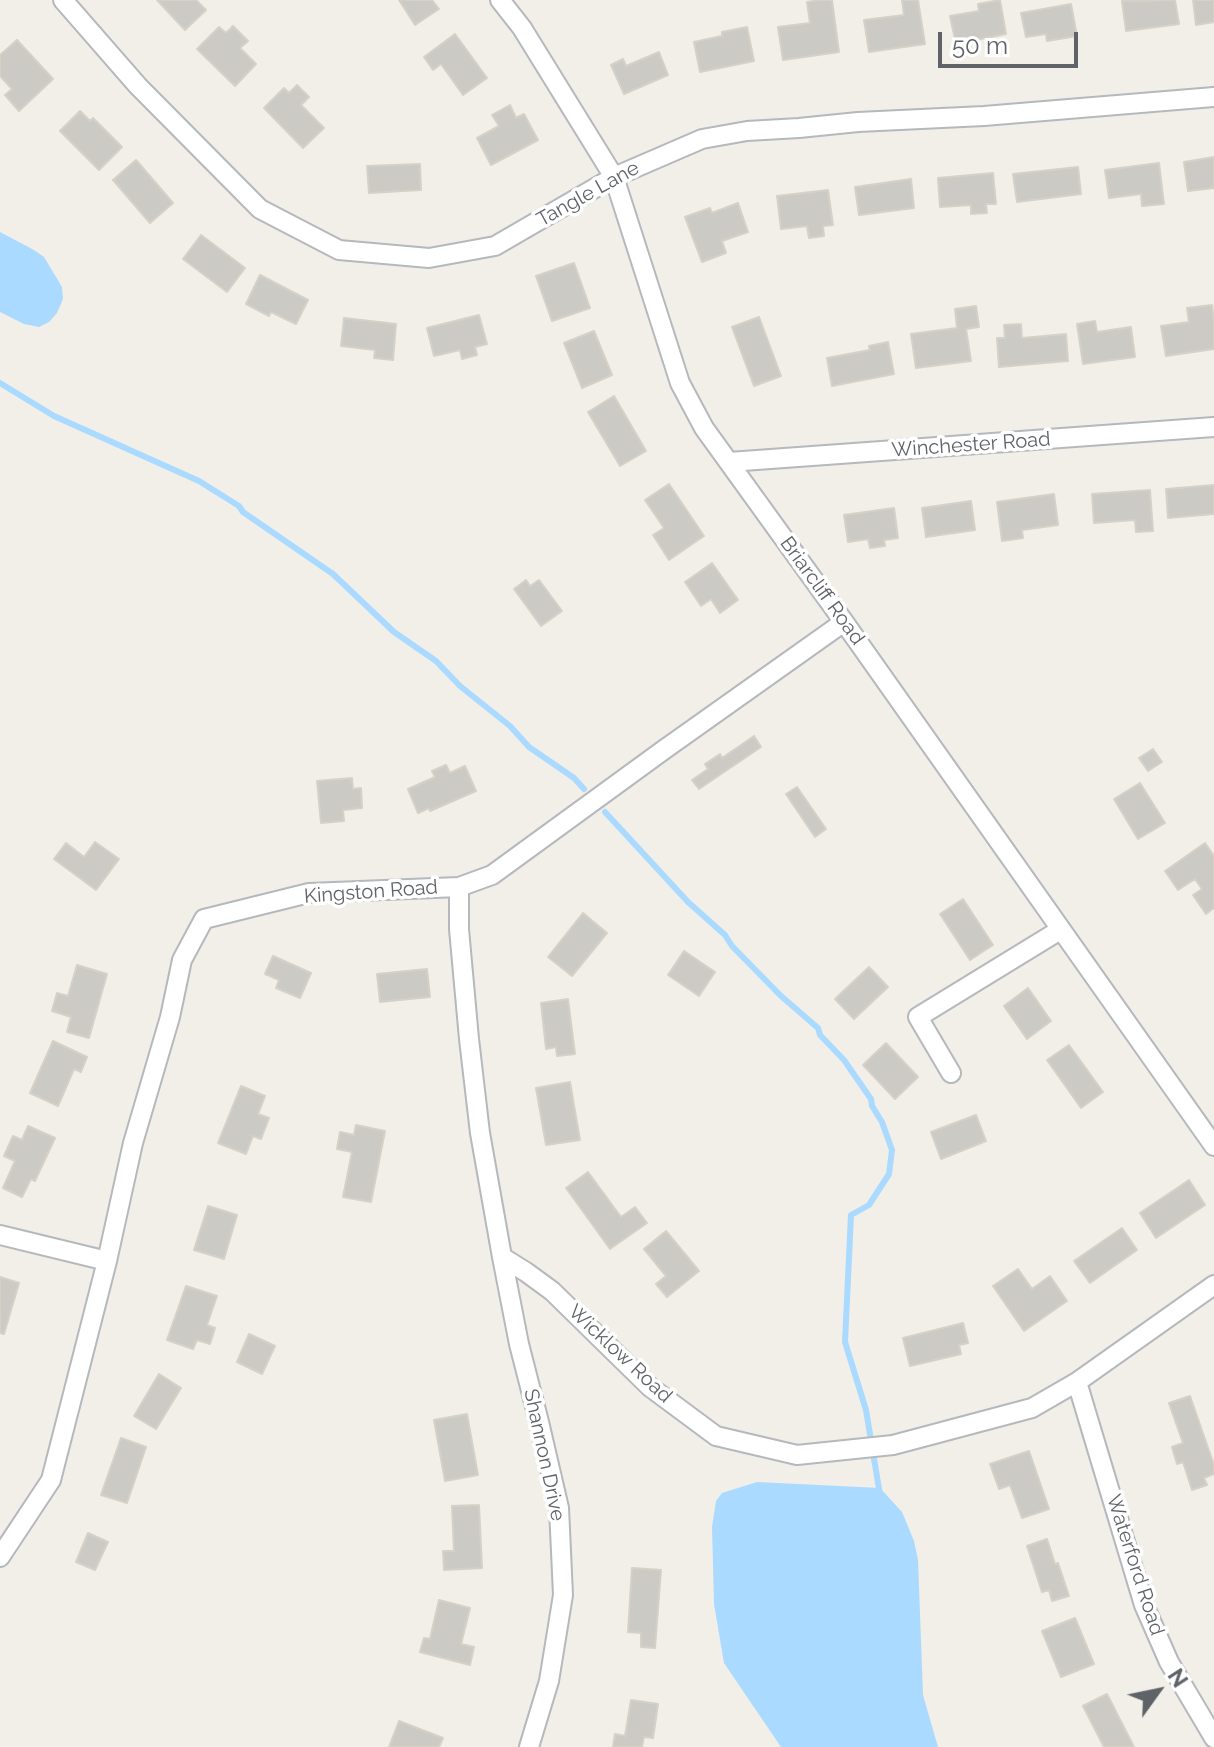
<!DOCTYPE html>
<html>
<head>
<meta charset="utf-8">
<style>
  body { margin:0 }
  #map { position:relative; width:1214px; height:1747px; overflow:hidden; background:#f1efe8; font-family:Raleway,sans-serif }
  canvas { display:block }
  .north { position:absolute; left:1118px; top:1651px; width:80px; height:80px; -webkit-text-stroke:6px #fff; paint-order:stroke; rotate:57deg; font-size:22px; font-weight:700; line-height:32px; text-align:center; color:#5f6368 }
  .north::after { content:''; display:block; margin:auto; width:28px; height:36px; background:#5f6368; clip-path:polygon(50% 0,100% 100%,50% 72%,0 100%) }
  .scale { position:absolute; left:938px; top:32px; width:140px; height:36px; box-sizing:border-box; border:4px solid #5f6368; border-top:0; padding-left:10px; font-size:24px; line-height:28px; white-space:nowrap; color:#5f6368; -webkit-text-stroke:6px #fff; paint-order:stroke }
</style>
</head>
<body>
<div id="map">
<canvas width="1214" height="1747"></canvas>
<div class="north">N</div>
<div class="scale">50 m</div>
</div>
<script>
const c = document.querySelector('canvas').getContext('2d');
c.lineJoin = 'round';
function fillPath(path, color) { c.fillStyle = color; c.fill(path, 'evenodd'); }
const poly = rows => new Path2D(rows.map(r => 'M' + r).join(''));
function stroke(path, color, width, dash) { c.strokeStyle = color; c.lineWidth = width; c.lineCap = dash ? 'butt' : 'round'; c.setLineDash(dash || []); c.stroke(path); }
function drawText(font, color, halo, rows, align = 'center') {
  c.font = font + ' Raleway,sans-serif'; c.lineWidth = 7; c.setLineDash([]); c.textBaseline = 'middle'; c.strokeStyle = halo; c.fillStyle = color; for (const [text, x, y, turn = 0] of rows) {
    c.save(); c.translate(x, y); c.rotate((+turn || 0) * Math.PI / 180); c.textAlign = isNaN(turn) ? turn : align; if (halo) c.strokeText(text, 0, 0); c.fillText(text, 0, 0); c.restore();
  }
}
fillPath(poly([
  [0,232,34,250,44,257,62,287,63,299,57,313,49,322,39,327,24,324,0,312],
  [757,1482,880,1488,902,1512,914,1541,918,1560,923,1695,938,1747,781,1747,724,1663,714,1604,712,1527,716,1501,722,1493]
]), '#aadaff');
stroke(poly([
  [0,383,54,416,199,481,239,506,243,512,333,574,394,632,436,661,460,686,510,726,529,747,574,778,584,789],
  [605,812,688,902,725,935,732,946,781,996,818,1028,820,1035,844,1060,871,1099,872,1106,882,1122,892,1150,889,1174,869,1205,851,1215,845,1342,866,1410,880,1495]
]), '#aadaff', 6);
const building = poly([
  [157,0,196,0,206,10,185,30,157,0],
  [399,0,432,0,439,9,415,25,399,0],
  [822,0,832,0,839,52,783,60,778,27,810,23,807,2,822,0],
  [902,0,918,0,925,44,869,52,864,20,904,15,902,0],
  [1000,0,1006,34,956,44,950,16,979,11,978,4,1000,0],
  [1175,0,1179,24,1126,31,1122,1,1175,0],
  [1193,0,1214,0,1214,22,1196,25,1193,0],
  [1071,4,1077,36,1047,41,1046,34,1026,37,1021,13,1071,4],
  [233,26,248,41,240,48,256,64,235,86,197,49,219,27,226,33,233,26],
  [747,27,754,61,700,72,694,42,722,36,722,32,747,27],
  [455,34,487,78,463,95,441,64,433,70,424,57,455,34],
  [17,40,53,79,19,111,5,95,12,89,0,76,0,55,17,40],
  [659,52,668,75,624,94,611,65,623,59,626,66,659,52],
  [297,85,309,97,301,105,324,128,303,148,264,108,284,88,289,93,297,85],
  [510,105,516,118,524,114,538,140,491,165,477,138,499,126,492,115,510,105],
  [80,111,90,121,93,118,122,147,99,170,60,131,80,111],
  [1214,157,1214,188,1188,191,1184,162,1214,157],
  [136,160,173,203,150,223,113,180,136,160],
  [1159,163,1164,204,1142,206,1141,194,1109,198,1105,170,1159,163],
  [420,164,421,190,369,193,367,166,420,164],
  [1078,167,1081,194,1017,202,1013,174,1078,167],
  [993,173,996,204,986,204,987,213,971,214,971,205,940,207,938,178,993,173],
  [911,179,914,208,859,215,855,187,911,179],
  [828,190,833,225,823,226,824,236,809,238,807,226,781,229,777,196,828,190],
  [738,203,748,232,722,241,726,253,702,262,685,217,710,208,712,213,738,203],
  [201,235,245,268,227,292,183,259,201,235],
  [574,263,590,308,552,321,536,276,574,263],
  [260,275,308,300,296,324,271,312,269,316,246,304,260,275],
  [1212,305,1214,321,1214,349,1166,356,1161,326,1189,322,1187,308,1212,305],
  [976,306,979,327,966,329,971,361,916,368,911,334,957,328,955,309,976,306],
  [479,315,487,344,475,347,477,355,462,359,460,350,434,356,427,328,479,315],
  [759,317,781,376,754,386,732,327,759,317],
  [344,318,396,324,393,360,374,358,375,350,341,346,344,318],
  [1095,321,1097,332,1131,327,1135,357,1083,364,1077,324,1095,321],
  [1021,324,1022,338,1066,334,1068,361,999,367,997,338,1005,338,1004,325,1021,324],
  [594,331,612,375,582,388,564,343,594,331],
  [888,342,894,374,832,386,827,358,870,350,869,346,888,342],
  [614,396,646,451,620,466,588,412,614,396],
  [669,484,704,536,669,560,653,535,664,528,645,500,669,484],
  [1214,485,1214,514,1168,518,1166,489,1214,485],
  [1150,490,1153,531,1136,532,1135,520,1094,523,1092,494,1150,490],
  [1054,494,1058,525,1022,530,1023,538,1002,541,997,502,1054,494],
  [971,501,975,530,926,537,922,508,971,501],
  [894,508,898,538,884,540,885,546,870,548,868,539,848,542,844,515,894,508],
  [712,563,738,600,720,613,711,599,701,606,685,582,712,563],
  [526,580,530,586,539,580,562,611,541,626,514,589,526,580],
  [754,736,761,747,699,789,692,780,708,769,705,764,720,754,722,758,754,736],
  [1153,749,1162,762,1148,771,1139,758,1153,749],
  [446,765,450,773,465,766,476,791,430,811,429,808,418,813,408,789,435,777,432,771,446,765],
  [352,778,353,789,361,788,362,808,343,810,344,821,321,823,317,781,352,778],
  [1140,783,1165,823,1138,839,1114,799,1140,783],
  [797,787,826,829,815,837,786,794,797,787],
  [95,842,119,859,96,890,54,859,66,843,84,857,95,842],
  [1205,843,1214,856,1214,908,1206,914,1193,895,1202,889,1195,879,1178,890,1165,871,1205,843],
  [963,899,993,945,970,960,940,914,963,899],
  [583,913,607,933,572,976,548,957,583,913],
  [684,951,715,972,699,996,668,975,684,951],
  [273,956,311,973,300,998,276,988,279,980,265,974,273,956],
  [77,965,107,974,89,1038,67,1032,71,1017,52,1011,57,993,68,996,77,965],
  [869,967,888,987,854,1019,835,999,869,967],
  [427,969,430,997,380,1002,377,974,427,969],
  [1028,988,1051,1021,1027,1039,1004,1006,1028,988],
  [568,999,575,1054,557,1056,556,1047,546,1049,541,1003,568,999],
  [53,1041,87,1057,81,1072,74,1069,58,1106,30,1093,53,1041],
  [886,1043,918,1077,895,1099,863,1065,886,1043],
  [1069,1045,1103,1092,1081,1108,1047,1060,1069,1045],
  [570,1082,580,1140,546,1145,536,1088,570,1082],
  [241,1086,265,1096,258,1114,269,1118,261,1139,253,1136,246,1154,218,1143,241,1086],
  [976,1115,986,1141,941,1159,931,1132,976,1115],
  [356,1125,385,1131,371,1202,343,1197,352,1152,337,1149,340,1132,354,1135,356,1125],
  [28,1126,55,1138,35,1181,31,1179,22,1197,3,1188,15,1161,4,1156,13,1136,22,1140,28,1126],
  [588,1172,621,1217,635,1207,647,1223,610,1249,566,1188,588,1172],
  [1189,1180,1205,1205,1156,1238,1140,1213,1189,1180],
  [208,1206,237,1215,224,1259,194,1250,208,1206],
  [1122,1228,1137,1250,1090,1283,1074,1261,1122,1228],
  [666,1231,699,1271,667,1297,656,1284,666,1276,644,1249,666,1231],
  [1018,1269,1032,1289,1050,1276,1067,1301,1024,1331,993,1286,1018,1269],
  [0,1277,19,1283,4,1334,0,1333,0,1277],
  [186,1286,217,1296,207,1325,215,1328,210,1344,197,1340,193,1349,167,1340,186,1286],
  [963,1323,968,1343,959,1345,961,1354,910,1366,903,1338,963,1323],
  [249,1334,275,1346,262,1374,237,1362,249,1334],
  [159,1374,181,1388,156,1429,134,1416,159,1374],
  [1190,1396,1214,1465,1214,1474,1204,1478,1207,1485,1192,1490,1183,1462,1177,1464,1172,1447,1183,1443,1169,1403,1190,1396],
  [467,1414,478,1475,445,1481,434,1420,467,1414],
  [121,1438,146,1447,127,1503,101,1495,121,1438],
  [1029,1451,1049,1509,1022,1518,1010,1485,999,1489,990,1464,1029,1451],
  [479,1505,482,1568,444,1570,443,1551,454,1551,452,1506,479,1505],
  [88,1533,108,1542,95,1570,76,1562,88,1533],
  [1047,1539,1055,1564,1058,1563,1069,1596,1052,1601,1049,1590,1042,1592,1027,1546,1047,1539],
  [632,1568,661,1570,655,1648,641,1647,641,1633,628,1632,632,1568],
  [439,1600,470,1608,461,1644,474,1647,470,1665,420,1652,424,1638,430,1639,439,1600],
  [1075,1618,1094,1664,1061,1677,1042,1631,1075,1618],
  [1107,1694,1134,1747,1104,1747,1083,1706,1107,1694],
  [631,1700,658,1704,653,1738,644,1737,642,1747,613,1747,615,1734,625,1736,631,1700],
  [399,1721,443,1738,439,1747,389,1747,399,1721]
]);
fillPath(building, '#cccac5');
stroke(building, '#d6d1c6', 2);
const street = poly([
  [63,0,138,86,260,209,339,250,429,258,495,246,614,177,702,139,747,131,799,128,858,122,984,116,1214,97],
  [500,0,522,28,614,177,680,383,704,428,844,622,1214,1146],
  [729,462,1214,427],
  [459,887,459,929,469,1039,480,1133,502,1257,526,1272,552,1291,650,1387,716,1436,797,1455,893,1445,1032,1408,1077,1382,1214,1285],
  [951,1073,918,1017,1060,930],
  [0,1235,107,1261],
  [502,1257,519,1344,539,1422,559,1508,563,1595,549,1681,529,1747],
  [1077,1382,1144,1605,1169,1662,1214,1738],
  [0,1557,51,1480,107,1261,133,1143,170,1017,182,960,204,919,309,893,459,887,492,875,665,749,844,622]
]);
stroke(street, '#b5b8bc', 22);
stroke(street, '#fff', 18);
drawText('20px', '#5f6368', '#fff', [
  ["Tangle Lane",588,194,-29],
  ["Winchester Road",971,445,-4],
  ["Briarcliff Road",822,591,54],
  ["Kingston Road",371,892,-4],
  ["Wicklow Road",620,1354,43],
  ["Shannon Drive",544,1455,78],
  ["Waterford Road",1135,1565,72]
]);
</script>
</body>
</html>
